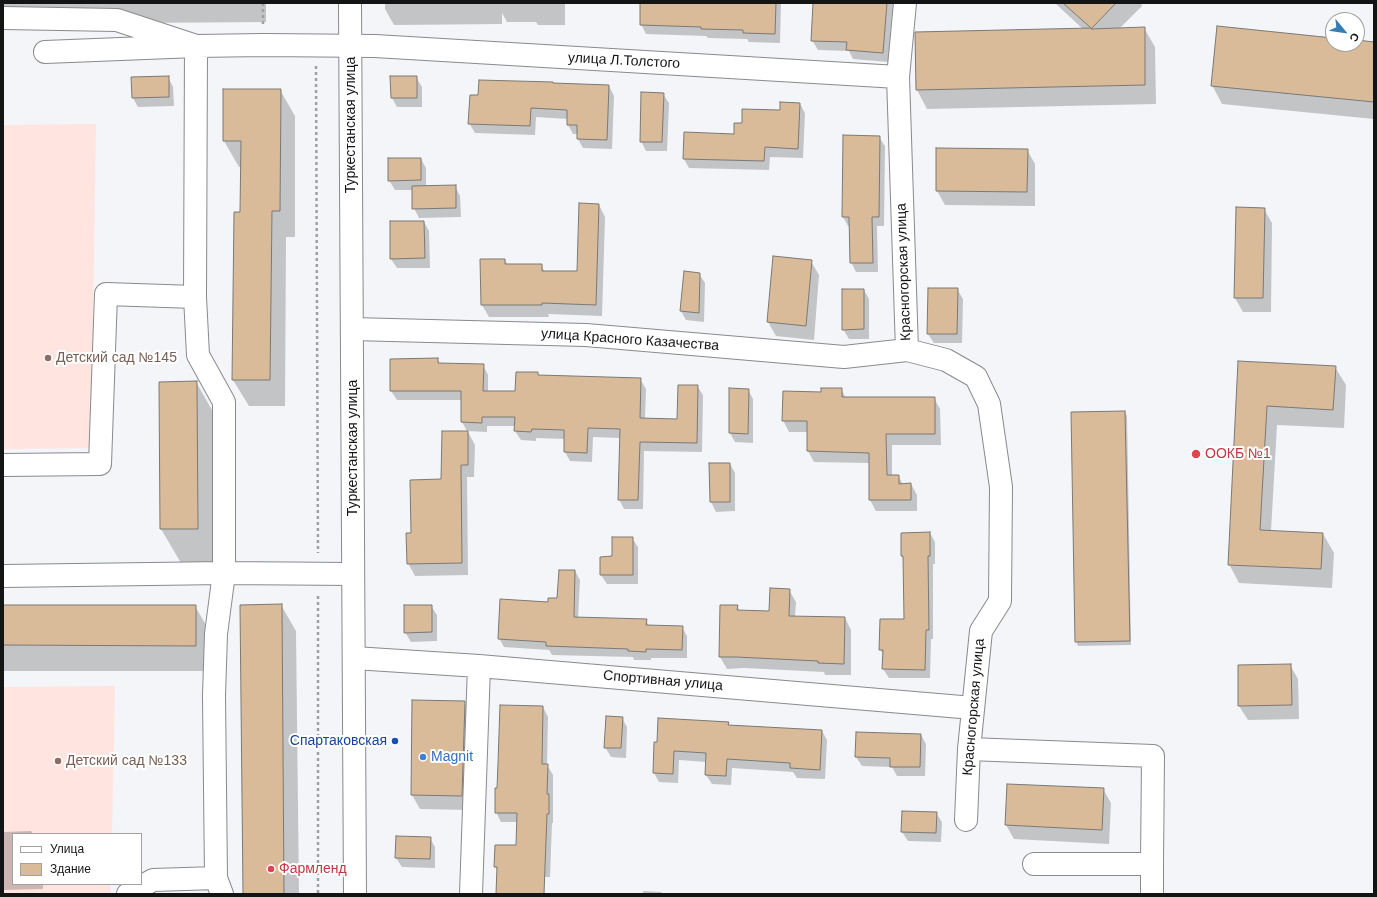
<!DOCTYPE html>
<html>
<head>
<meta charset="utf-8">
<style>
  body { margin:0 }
  #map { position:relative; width:1377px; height:897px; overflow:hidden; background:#f3f5f8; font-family:Arial,sans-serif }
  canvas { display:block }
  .frame { position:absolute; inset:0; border:4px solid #131414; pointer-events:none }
  .legend { position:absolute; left:12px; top:833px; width:130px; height:52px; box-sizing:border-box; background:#fff; border:1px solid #a1a1a1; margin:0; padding:5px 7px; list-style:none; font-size:12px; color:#131414 }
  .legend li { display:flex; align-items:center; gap:8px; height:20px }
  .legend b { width:20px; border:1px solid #a1a1a1 }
  .north { position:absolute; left:1325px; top:12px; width:40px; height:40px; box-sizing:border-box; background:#fff; border:1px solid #a1a1a1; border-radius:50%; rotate:119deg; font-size:11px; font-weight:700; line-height:16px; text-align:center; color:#131414 }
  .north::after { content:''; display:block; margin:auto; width:14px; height:18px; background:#357db2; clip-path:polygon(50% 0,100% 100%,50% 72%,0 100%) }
</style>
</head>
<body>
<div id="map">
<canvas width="1377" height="897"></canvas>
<div class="frame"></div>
<ul class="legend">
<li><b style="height:5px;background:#fff"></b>Улица</li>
<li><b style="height:11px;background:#dabb99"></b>Здание</li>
</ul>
<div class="north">С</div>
</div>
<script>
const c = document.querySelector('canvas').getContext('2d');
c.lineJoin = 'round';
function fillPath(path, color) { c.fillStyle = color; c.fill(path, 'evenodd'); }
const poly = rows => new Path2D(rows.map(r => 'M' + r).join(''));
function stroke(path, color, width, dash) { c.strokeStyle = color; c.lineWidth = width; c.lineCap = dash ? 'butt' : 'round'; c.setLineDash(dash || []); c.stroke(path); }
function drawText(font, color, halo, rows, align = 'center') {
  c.font = font + ' Arial,sans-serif'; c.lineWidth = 4; c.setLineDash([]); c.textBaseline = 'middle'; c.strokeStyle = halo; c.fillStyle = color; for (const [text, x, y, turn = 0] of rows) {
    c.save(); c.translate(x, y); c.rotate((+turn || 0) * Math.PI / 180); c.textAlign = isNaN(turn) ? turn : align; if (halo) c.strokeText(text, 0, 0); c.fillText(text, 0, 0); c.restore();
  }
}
fillPath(poly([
  [96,124,91,448,3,449,3,125],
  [115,686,112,834,13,834,13,884,111,884,111,894,3,894,3,687]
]), '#ffe4df');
fillPath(poly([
  [3,3,266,3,266,22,3,24],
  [385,3,502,3,503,4,503,3,565,3,565,25,538,25,536,22,507,22,502,13,502,24,394,25,385,9],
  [641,3,781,3,780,43,749,42,747,39,708,38,706,36,646,34,641,24],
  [814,3,893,3,888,62,853,59,849,51,818,50,812,40],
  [1055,3,1141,3,1142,6,1119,29,1144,28,1155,47,1156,104,927,109,917,90,916,33,1084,30],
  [1333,39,1333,44,1357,44,1357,41,1374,43,1374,119,1222,104,1212,85],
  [168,77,173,87,174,106,138,107,133,98],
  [416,77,422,87,422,107,397,107,392,98],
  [554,84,609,86,614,96,612,149,583,148,578,139,578,134,573,134,568,125,568,119,536,117,535,135,475,133,469,123,479,96],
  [280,90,295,116,295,237,286,237,285,406,249,406,233,380,235,213,241,213,241,167,239,167,224,141],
  [663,94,669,103,667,151,646,151,641,141],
  [800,104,805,113,803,158,770,157,769,170,689,168,684,159,735,135,743,124],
  [844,136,879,137,885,146,884,226,877,226,878,272,856,272,851,262,851,226,848,226,843,217],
  [937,149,1027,150,1035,164,1035,206,945,205,937,191],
  [421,159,426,168,426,187,455,186,460,196,461,217,419,218,414,208,413,190,395,190,389,180],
  [599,205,605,217,602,316,548,314,549,317,489,317,482,305,481,260,505,260,508,265,541,265,545,272,578,272],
  [1264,209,1272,223,1271,312,1243,312,1235,298],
  [424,222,429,231,430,268,397,268,391,259],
  [774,257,811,261,819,275,814,340,776,336,768,322],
  [699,274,705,283,704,322,686,320,681,311],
  [957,289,963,299,962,343,934,343,928,334],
  [864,290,869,299,869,339,849,339,843,329],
  [438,359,440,364,483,365,488,375,488,392,516,392,537,373,539,376,640,379,646,389,645,419,678,420,697,386,703,395,702,452,644,451,643,509,624,509,619,499,620,438,593,437,592,462,570,461,565,452,565,439,536,438,536,441,521,440,515,431,515,426,487,426,487,432,467,431,462,422,462,400,397,400,391,391,391,360],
  [1239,362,1335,367,1346,385,1344,428,1277,425,1271,531,1323,534,1334,553,1332,588,1239,583,1229,564],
  [196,382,216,417,217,563,181,563,161,529,160,383],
  [730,389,748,390,753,399,753,443,735,442,730,433],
  [841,389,846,398,934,398,940,409,941,445,892,445,892,476,898,476,903,484,911,484,917,495,917,511,876,511,870,500,870,463,814,462,808,451,808,432,789,432,783,420,822,393],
  [1125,412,1127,416,1131,645,1078,646,1076,641],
  [468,432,475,445,474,477,467,477,468,575,415,576,408,563,412,534],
  [710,464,730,464,735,473,735,511,716,512,711,502],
  [930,533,935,542,935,564,933,564,933,639,931,639,930,678,889,678,883,669,884,656,880,649,905,620,904,559,902,556],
  [632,538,638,547,638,584,607,584,601,575,613,557],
  [575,571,580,580,578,618,646,620,649,626,682,627,687,636,687,658,651,658,651,660,634,660,633,657,552,655,549,650,504,647,499,638,549,603,558,599],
  [789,590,796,602,795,617,845,618,851,630,851,675,825,675,824,672,744,668,727,669,720,657,737,606,740,611,770,612],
  [281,605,296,631,299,894,244,894],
  [3,606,195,606,210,632,210,671,3,671],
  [431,606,437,615,437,641,411,642,405,632],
  [1290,665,1298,679,1299,719,1248,720,1239,706],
  [464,702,472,716,470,810,420,809,412,795],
  [543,707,548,717,547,765,553,775,553,823,552,823,550,877,542,877,542,894,497,894,498,871,495,867,517,846,518,822,501,822,496,812,498,789],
  [622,718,627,727,626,758,611,757,605,747],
  [728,723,730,726,822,731,827,740,825,779,797,778,793,772,732,768,731,785,712,784,706,775,707,762,679,760,678,783,659,782,654,773,655,743],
  [921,735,926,744,925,776,897,776,892,767,862,766,856,757],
  [1103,789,1111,803,1109,844,1014,839,1006,825],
  [936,813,942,822,941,842,908,841,902,832],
  [31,831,33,834,13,834,13,884,43,884,43,889,3,890,3,832],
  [430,838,435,847,435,868,402,867,396,858],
  [643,891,661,892,663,894,643,894]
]), '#0003');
const building = poly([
  [640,3,776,3,775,34,743,33,743,30,701,29,701,27,640,25,640,3],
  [813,3,887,3,883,53,846,50,847,42,811,41,813,3],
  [1063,3,1116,3,1091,29,1145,27,1145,85,916,90,915,32,1091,28,1063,3],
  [1217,26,1333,38,1333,44,1357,44,1357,40,1374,42,1374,102,1211,86,1217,26],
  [169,76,169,97,132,98,131,77,169,76],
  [390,76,417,76,417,98,391,98,390,76],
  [479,80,553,82,553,83,609,85,607,140,577,139,577,125,567,125,567,110,531,108,530,126,468,124,470,95,478,95,479,80],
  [223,89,281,89,280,211,272,211,270,380,232,380,234,212,240,212,241,141,223,141,223,89],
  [641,92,664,93,662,142,640,142,641,92],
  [780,102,800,103,798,149,765,147,764,161,683,159,684,132,734,134,734,123,742,123,742,109,780,110,780,102],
  [843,135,880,136,879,217,872,217,873,263,850,263,849,217,842,217,843,135],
  [936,148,1028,149,1027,192,936,191,936,148],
  [388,158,421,158,421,180,388,181,388,158],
  [456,185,456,208,412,209,412,186,456,185],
  [579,203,599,204,596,305,542,303,542,305,481,305,480,259,505,259,505,264,542,264,542,271,577,271,579,203],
  [1236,207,1265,208,1263,298,1234,298,1236,207],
  [390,221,424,221,425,258,390,259,390,221],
  [773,256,812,260,806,326,767,322,773,256],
  [684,271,700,273,699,313,680,311,684,271],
  [928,288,958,288,957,334,927,334,928,288],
  [842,289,864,289,864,329,842,330,842,289],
  [438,358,438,363,484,364,483,391,515,391,516,372,538,372,538,375,641,378,640,418,677,419,678,385,698,385,697,443,640,442,638,500,618,500,620,429,588,428,587,453,564,452,564,430,532,429,531,432,514,431,515,417,482,417,482,423,461,422,461,391,390,391,390,359,438,358],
  [1238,361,1336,366,1333,410,1267,406,1260,530,1323,533,1321,569,1228,565,1238,361],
  [197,381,198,529,160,529,159,382,197,381],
  [729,388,749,389,748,434,729,433,729,388],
  [821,388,842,388,842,397,935,397,935,434,886,434,887,475,899,475,899,484,911,483,911,500,869,500,869,453,807,451,807,421,782,421,783,391,821,392,821,388],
  [1125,411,1130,641,1075,642,1071,412,1125,411],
  [442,431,468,431,468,465,461,465,462,563,407,564,406,533,411,533,410,480,441,479,442,431],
  [709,463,730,463,730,502,710,502,709,463],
  [930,532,930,556,928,556,929,630,926,630,925,670,882,669,883,650,879,650,880,619,904,619,903,556,901,556,901,533,930,532],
  [612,537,633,537,633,575,600,575,600,557,612,556,612,537],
  [559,570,575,570,574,617,647,619,646,625,683,626,682,650,646,649,646,652,628,651,628,649,546,646,546,642,498,639,500,599,548,602,548,598,557,598,559,570],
  [770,588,790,589,789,616,845,617,844,664,818,663,818,661,736,657,719,657,720,605,738,605,737,610,769,611,770,588],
  [282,604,284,894,243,894,240,605,282,604],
  [3,605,196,605,196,646,3,645,3,605],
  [404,605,432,605,432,632,404,633,404,605],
  [1291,664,1292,705,1238,706,1238,665,1291,664],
  [412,700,465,701,462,796,411,795,412,700],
  [500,705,543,706,542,764,548,764,547,794,549,794,549,814,547,814,544,894,496,894,497,867,494,867,495,845,516,845,517,813,495,813,495,788,497,788,498,763,500,705],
  [606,716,623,717,621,748,604,748,606,716],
  [658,718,729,722,728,725,822,730,820,770,790,768,790,763,727,759,726,776,705,775,706,753,674,751,673,774,653,773,654,742,657,742,658,718],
  [856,732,921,734,920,767,890,767,890,758,855,757,856,732],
  [1007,784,1104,788,1102,830,1005,825,1007,784],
  [902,811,937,812,936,833,901,832,902,811],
  [396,836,431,837,430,859,395,858,396,836]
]);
fillPath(building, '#dabb99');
stroke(building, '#7a7875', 1);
const minor = poly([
  [905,3,898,77,907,350,946,360,976,377,989,404,1001,487,1000,601,981,631,969,749,966,820],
  [3,18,117,20,196,46,263,45,375,46,898,77],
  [195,297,198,355,224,402,224,573,216,634,214,695,216,878,222,894],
  [352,329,586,335,844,357,907,350],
  [3,465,100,464,106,294,195,297,196,46,45,52],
  [3,576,224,573,353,574],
  [354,658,479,666,973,708],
  [969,749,1153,756,1152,864],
  [1034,864,1152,864,1152,894],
  [128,894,153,880,216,878],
  [471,894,479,666]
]);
const major = poly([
  [350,3,355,894]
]);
stroke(minor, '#888a8c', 24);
stroke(major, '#888a8c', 24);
stroke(poly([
  [263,3,263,24],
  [316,66,318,553],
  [318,596,318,894]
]), '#9fa0a2', 2.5, [3, 3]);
stroke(minor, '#fff', 22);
stroke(major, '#fff', 22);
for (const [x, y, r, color] of [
  [48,358,4,"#8d6e63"],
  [1196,454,5,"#e0444e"],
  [395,741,4,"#1a4fb4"],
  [423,757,4,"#3f7fe0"],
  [58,761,4,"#8d6e63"],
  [271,869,4,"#e0444e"]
]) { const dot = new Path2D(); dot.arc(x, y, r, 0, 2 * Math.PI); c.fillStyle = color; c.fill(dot); stroke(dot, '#fff', 1.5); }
drawText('14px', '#131414', '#fff', [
  ["улица Л.Толстого",624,61,3],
  ["Туркестанская улица",351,125,-90],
  ["Красногорская улица",904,272,-92],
  ["улица Красного Казачества",630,340,4],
  ["Туркестанская улица",353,448,-90],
  ["Спортивная улица",663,681,5],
  ["Красногорская улица",974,707,-85]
]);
drawText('14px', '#785e54', '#fff', [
  ["Детский сад №145",56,358],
  ["Детский сад №133",66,761]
], 'left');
drawText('14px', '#be3a42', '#fff', [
  ["ООКБ №1",1205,454],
  ["Фармленд",279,869]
], 'left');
drawText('14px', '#164399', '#fff', [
  ["Спартаковская",387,741]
], 'right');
drawText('14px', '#366cbe', '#fff', [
  ["Magnit",431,757]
], 'left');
</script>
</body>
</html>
